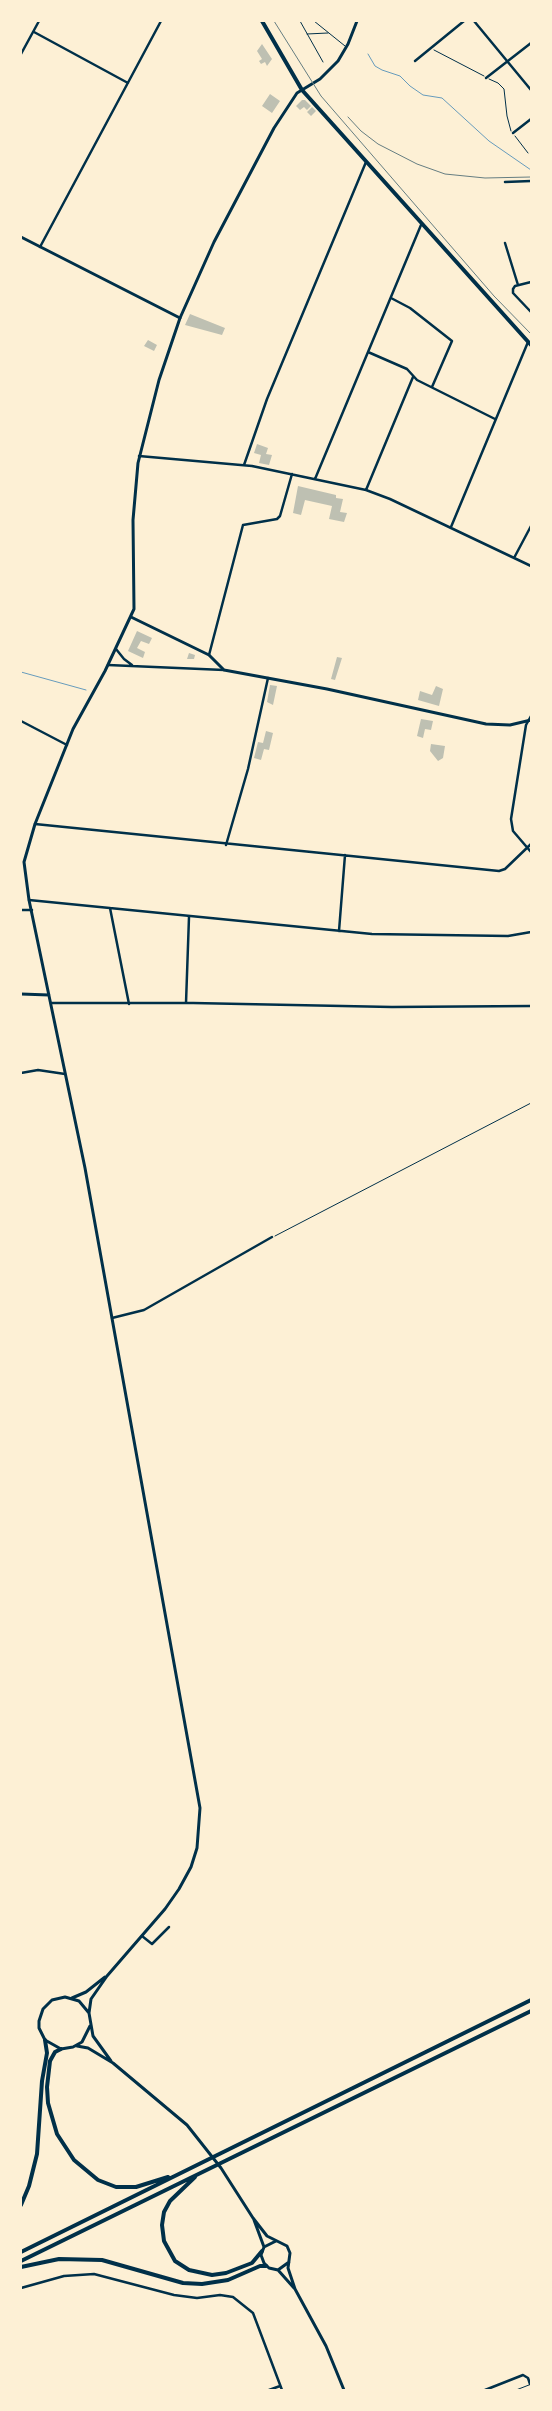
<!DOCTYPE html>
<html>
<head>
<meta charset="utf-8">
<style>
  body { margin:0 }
  #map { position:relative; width:552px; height:2411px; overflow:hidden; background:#fdf0d5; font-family:Inter,sans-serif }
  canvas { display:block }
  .frame { position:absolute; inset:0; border:22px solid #fdf0d5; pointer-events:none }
</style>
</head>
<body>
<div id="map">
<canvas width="552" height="2411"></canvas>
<div class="frame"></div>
</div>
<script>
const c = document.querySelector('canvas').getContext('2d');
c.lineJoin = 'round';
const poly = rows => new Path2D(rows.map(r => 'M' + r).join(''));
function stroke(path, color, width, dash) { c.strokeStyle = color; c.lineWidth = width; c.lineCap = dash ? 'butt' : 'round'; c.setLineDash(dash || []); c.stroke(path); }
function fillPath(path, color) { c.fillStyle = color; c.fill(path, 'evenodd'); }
stroke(poly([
  [368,54,375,66,382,70,400,76,410,86,423,95,442,98,489,141,531,170],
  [21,672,86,690]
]), '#669bbc', 1);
fillPath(poly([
  [262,44,272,59,267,66,265,62,261,64,259,61,262,59,257,51],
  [270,94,280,101,272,113,262,106],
  [302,100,305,100,311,106,307,110,304,107,300,110,296,106],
  [312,107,316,111,311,116,307,112],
  [190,314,225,328,222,335,185,325],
  [148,340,157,345,154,351,144,346],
  [257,444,268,448,266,454,272,455,269,465,259,463,261,455,254,453],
  [298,486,336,495,336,498,343,499,340,512,347,513,344,522,329,519,332,506,305,500,301,515,293,513],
  [137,631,152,638,149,644,141,641,137,648,145,652,143,658,128,651],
  [189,653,195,655,194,659,187,659],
  [337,657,342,658,335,680,331,679],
  [270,685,277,686,273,705,267,702],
  [436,686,443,689,439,706,418,700,420,691,432,695],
  [421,719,433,721,431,730,425,729,423,738,417,736],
  [266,731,273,733,269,750,264,749,261,760,254,758,258,742,263,743],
  [431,744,445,746,443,758,438,761,430,751]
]), '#bec0b2');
stroke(poly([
  [434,50,484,76],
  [489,79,498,83,504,89,507,116,511,131],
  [515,136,528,153],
  [275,1236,531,1103]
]), '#003049', 1);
stroke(poly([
  [300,21,323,62],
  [314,21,345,46],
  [307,34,328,33],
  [516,2390,529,2385]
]), '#003049', 1);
stroke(poly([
  [474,21,531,90],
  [34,32,128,83],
  [21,54,39,21],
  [415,61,464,21],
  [486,78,531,43],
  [513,133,531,119],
  [505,182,531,181],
  [505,243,518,285],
  [40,247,161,21],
  [531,282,515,286,513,289,513,293,531,312],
  [391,298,410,308,452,341,432,387],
  [368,352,407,369,417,380,495,419],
  [139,456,252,466,366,490,390,499,531,566],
  [244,465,267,399,366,162],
  [315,479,421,225],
  [366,490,413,377],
  [451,527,528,342],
  [514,558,531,526],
  [116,649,124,659,132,665],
  [209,655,243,525,277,519,280,516,292,474],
  [108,665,224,670],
  [531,716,526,725,511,819,513,831,531,852],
  [21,721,67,745],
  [35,824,499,871,505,869,531,844],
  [226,845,248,769,268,678],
  [29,900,372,934,508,936,531,932],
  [110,908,129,1004],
  [21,910,32,910],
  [339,931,345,855],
  [51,1003,193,1003,392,1007,531,1006],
  [186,1003,189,917],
  [21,1073,38,1070,65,1074],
  [112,1318,144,1310,272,1237],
  [142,1936,152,1944,169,1927],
  [21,2288,64,2276,94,2274,174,2295,197,2298,220,2295,233,2297,253,2313,282,2390],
  [269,2390,280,2386],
  [485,2390,523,2375,528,2378,530,2384]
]), '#003049', 2.5);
stroke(poly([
  [21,237,180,318],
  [131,617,209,655,224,670,327,689,486,724,510,725,531,720]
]), '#003049', 3);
stroke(poly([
  [21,994,49,995],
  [72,1998,86,1992,105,1977],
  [89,2013,91,1999,107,1976,165,1909,179,1889,191,1867,197,1848,200,1808,85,1168,29,900,24,862,35,824,73,729,105,671,134,609,133,520,138,463,159,380,180,318,214,242,274,128,297,93,320,79,338,61,348,44,357,21],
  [90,2026,82,2042,73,2047,61,2049,45,2040,39,2028,39,2021,43,2009,52,2000,65,1997,79,2001,89,2013,93,2036,111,2061],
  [77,2046,88,2048,113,2063,187,2125,221,2168,253,2218,267,2236,287,2246,290,2253,288,2268,295,2289,326,2346,344,2390],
  [254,2220,264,2247],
  [276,2241,264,2247,261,2255,264,2263,269,2268,278,2270,289,2262],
  [278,2270,294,2288]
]), '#003049', 3);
stroke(poly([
  [262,21,302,90,531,345]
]), '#003049', 4);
stroke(poly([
  [61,2049,55,2052,50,2061,47,2087,48,2103,57,2134,74,2160,98,2180,116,2187,136,2187,168,2177],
  [195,2177,170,2201,164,2212,162,2225,164,2241,175,2261,189,2270,212,2275,226,2273,252,2263,262,2251],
  [21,2205,29,2186,37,2154,42,2081,47,2053,45,2040],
  [21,2252,531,2000],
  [21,2261,531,2011],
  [21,2267,59,2259,102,2260,183,2283,202,2284,228,2280,260,2266,266,2266]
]), '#003049', 4);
stroke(poly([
  [274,21,321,96,494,296,531,334],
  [348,117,361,131,378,144,417,164,445,174,485,178,531,177]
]), '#657d81', 1);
</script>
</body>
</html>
